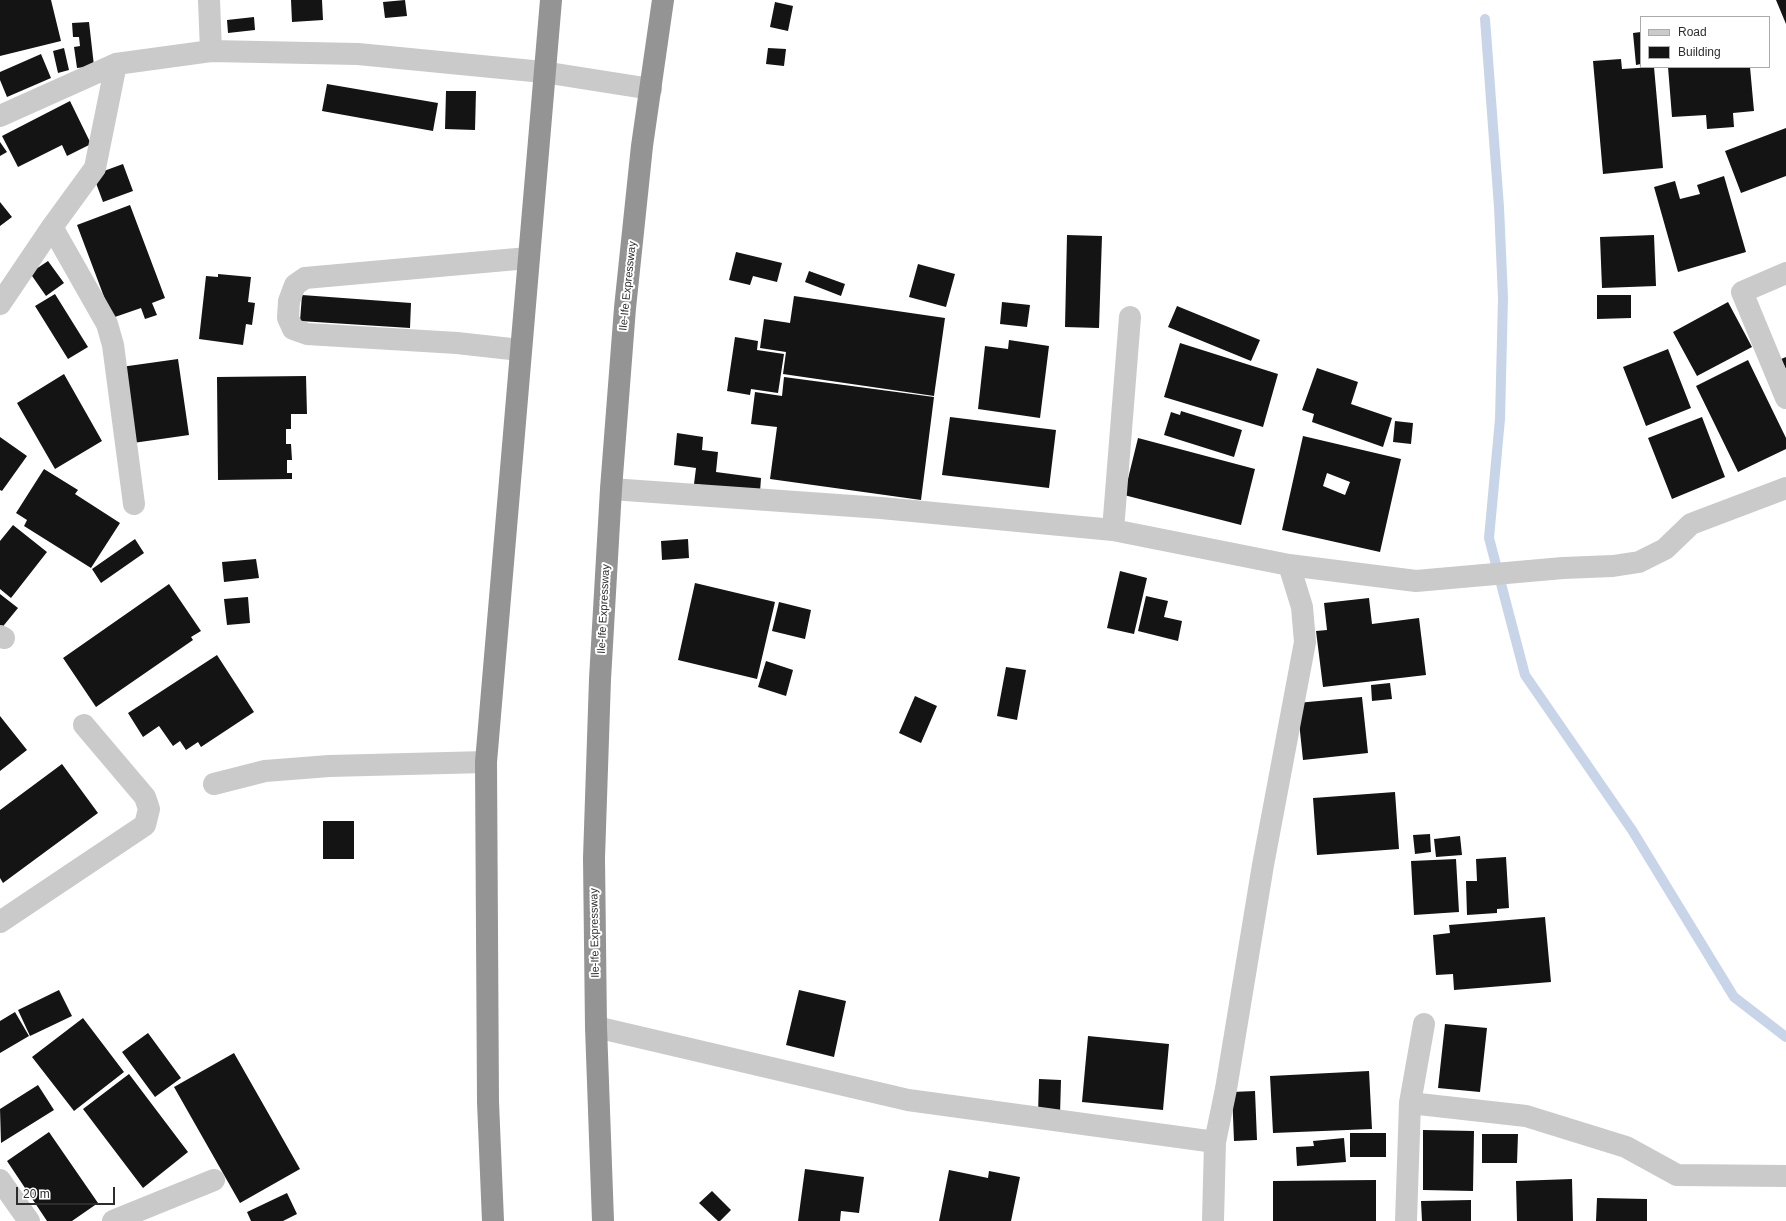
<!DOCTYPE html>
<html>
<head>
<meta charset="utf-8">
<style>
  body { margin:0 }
  #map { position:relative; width:1786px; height:1221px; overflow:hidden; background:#fff; font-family:Helvetica,sans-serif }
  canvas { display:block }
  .legend { position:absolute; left:1640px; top:16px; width:130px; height:52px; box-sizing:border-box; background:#fff; border:1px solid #ababab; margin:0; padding:5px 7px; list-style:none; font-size:12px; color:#2d2d2d }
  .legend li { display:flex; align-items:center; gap:8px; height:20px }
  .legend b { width:20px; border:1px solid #ababab }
  .scale { position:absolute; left:16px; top:1187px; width:99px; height:18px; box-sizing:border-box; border:2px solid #2d2d2d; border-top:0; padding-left:5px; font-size:12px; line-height:14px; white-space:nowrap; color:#2d2d2d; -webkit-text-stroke:3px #fff; paint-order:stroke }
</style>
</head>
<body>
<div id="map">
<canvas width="1786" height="1221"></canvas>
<ul class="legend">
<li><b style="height:5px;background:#cacaca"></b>Road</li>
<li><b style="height:11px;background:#141414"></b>Building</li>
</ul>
<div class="scale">20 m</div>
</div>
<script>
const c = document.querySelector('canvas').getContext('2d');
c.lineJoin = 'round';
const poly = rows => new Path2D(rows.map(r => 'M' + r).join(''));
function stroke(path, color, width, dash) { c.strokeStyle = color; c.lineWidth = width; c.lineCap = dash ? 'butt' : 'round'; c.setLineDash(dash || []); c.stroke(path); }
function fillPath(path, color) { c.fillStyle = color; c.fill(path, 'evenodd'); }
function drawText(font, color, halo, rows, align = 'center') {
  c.font = font + ' Helvetica,sans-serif'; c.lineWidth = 4; c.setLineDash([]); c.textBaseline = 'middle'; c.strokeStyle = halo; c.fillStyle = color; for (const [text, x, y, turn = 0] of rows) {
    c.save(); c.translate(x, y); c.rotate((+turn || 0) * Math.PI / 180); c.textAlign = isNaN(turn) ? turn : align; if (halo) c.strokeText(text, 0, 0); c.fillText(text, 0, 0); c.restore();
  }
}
stroke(poly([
  [1485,19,1499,207,1503,298,1500,419,1489,538,1525,675,1632,830,1734,997,1786,1037]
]), '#c8d5e9', 10);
fillPath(poly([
  [0,0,51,0,61,41,0,56],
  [291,0,322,0,323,20,292,22],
  [405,0,407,16,385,18,383,2],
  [1776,0,1786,0,1786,24],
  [775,2,793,6,788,31,770,27],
  [254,17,255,30,228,33,227,20],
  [89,22,94,66,77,68,74,47,80,46,79,37,73,37,72,23],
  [1641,32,1641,64,1636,65,1633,33],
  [64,48,69,70,58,73,53,51],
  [768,48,786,49,784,66,766,64],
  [41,54,51,78,7,97,0,80,0,72],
  [1621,59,1622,69,1654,67,1663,168,1603,174,1593,61],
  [1668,67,1750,67,1754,111,1733,113,1734,127,1707,129,1706,115,1672,117],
  [327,84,438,103,433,131,322,111],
  [446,91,476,91,475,130,445,129],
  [70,101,91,144,67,156,62,145,18,167,2,136],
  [1786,128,1786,176,1741,193,1725,151],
  [0,142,7,152,0,156],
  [123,164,133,191,103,202,93,175],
  [1724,176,1746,252,1678,272,1654,187,1675,181,1680,199,1700,194,1697,185],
  [0,202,12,217,0,226],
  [130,205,165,298,152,303,157,315,145,319,141,308,112,318,77,225],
  [1067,235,1102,236,1099,328,1065,327],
  [1654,235,1656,286,1602,288,1600,237],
  [736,252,782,263,777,282,753,276,750,285,729,280],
  [48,261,64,283,46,296,30,273],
  [918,264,955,274,946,307,909,297],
  [809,271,845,284,841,296,805,282],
  [218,274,251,277,248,302,255,303,252,325,246,324,243,345,199,339,206,276,218,277],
  [55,294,88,347,68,359,35,306],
  [302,295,411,303,410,328,300,321],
  [1597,295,1631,295,1631,318,1597,319],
  [794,296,945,318,934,396,783,374,786,352,760,348,764,319,790,323],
  [1002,302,1030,305,1027,327,1000,324],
  [1728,302,1752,347,1697,376,1673,332],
  [1177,306,1260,340,1251,361,1168,327],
  [735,337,758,341,757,350,784,354,778,393,751,389,750,395,727,391],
  [1009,340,1049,346,1040,418,978,409,985,346,1008,349],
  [1180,343,1278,374,1263,427,1164,397],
  [1668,349,1691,408,1646,426,1623,367],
  [1786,357,1786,369,1781,359],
  [178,359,189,435,133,443,121,367],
  [1748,360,1786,438,1786,449,1738,472,1696,386],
  [1317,368,1358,382,1351,404,1392,418,1383,447,1312,422,1314,414,1302,410],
  [64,374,102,441,55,469,17,403],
  [306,376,307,414,291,414,291,429,286,429,286,444,291,444,292,460,287,460,287,473,292,473,292,479,218,480,217,377],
  [784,377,934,397,921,500,770,479,777,427,751,424,755,392,782,396],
  [1181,411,1242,430,1234,457,1164,435,1171,412,1180,415],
  [950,417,1056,430,1049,488,942,475],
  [1702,417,1725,477,1672,499,1648,438],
  [1395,421,1413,423,1411,444,1393,442],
  [677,433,703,437,702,450,718,452,716,472,761,478,760,492,694,484,696,468,674,465],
  [1303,436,1401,459,1380,552,1282,530],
  [1327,473,1350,482,1345,495,1323,486],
  [0,437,27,456,2,491,0,490],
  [1138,438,1255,469,1241,525,1124,495],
  [44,469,78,490,75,494,120,523,91,568,24,526,27,520,16,513],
  [13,525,47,552,11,598,0,589,0,541],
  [135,539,144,553,101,583,92,569],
  [688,539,689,558,662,560,661,541],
  [256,559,259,578,224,582,222,562],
  [1120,571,1147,578,1134,634,1107,628],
  [695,583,775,602,757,679,678,660],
  [169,584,201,631,191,637,193,640,96,707,63,658],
  [0,594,18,608,0,630],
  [1146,596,1168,601,1164,617,1182,621,1178,641,1138,631],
  [248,597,250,623,227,625,224,599],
  [1369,598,1372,624,1419,618,1426,675,1323,687,1316,631,1327,630,1324,603],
  [779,602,811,610,805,639,772,631],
  [217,655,254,712,201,747,198,742,186,750,180,741,173,746,159,726,143,737,128,713],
  [766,661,793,670,786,696,758,687],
  [1006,667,1026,670,1017,720,997,716],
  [1390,683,1392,699,1372,701,1371,685],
  [915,696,937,706,921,743,899,733],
  [1362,697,1368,753,1303,760,1297,703],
  [0,716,27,750,0,771],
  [62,764,98,813,3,883,0,878,0,810],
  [1395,792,1399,849,1317,855,1313,798],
  [323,821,354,821,354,859,323,859],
  [1430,834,1431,852,1415,854,1413,835],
  [1460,836,1462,855,1436,857,1434,839],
  [1506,857,1509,908,1497,909,1497,913,1467,915,1466,881,1477,881,1476,859],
  [1456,859,1459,912,1414,915,1411,861],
  [1545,917,1551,982,1454,990,1453,974,1436,975,1433,935,1450,933,1449,925],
  [59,990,72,1016,30,1036,18,1010],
  [799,990,846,1001,834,1057,786,1045],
  [15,1012,29,1036,0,1053,0,1021],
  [83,1018,124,1072,74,1111,32,1057],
  [1445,1024,1487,1028,1480,1092,1438,1088],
  [148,1033,181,1078,155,1097,122,1052],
  [1088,1036,1169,1044,1163,1110,1082,1102],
  [234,1053,300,1169,240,1203,174,1087],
  [1369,1071,1372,1129,1273,1133,1270,1076],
  [129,1074,188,1152,143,1188,83,1109],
  [1039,1079,1061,1080,1060,1115,1038,1115],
  [38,1085,54,1110,1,1143,0,1109],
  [1255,1091,1257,1140,1234,1141,1232,1092],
  [1423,1130,1474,1131,1473,1191,1423,1190],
  [49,1132,98,1203,72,1221,47,1221,7,1161],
  [1350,1133,1386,1133,1386,1157,1350,1157],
  [1482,1134,1518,1134,1517,1163,1482,1163],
  [1344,1138,1346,1162,1297,1166,1296,1147,1314,1146,1313,1141],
  [805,1169,864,1177,859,1213,841,1211,840,1221,798,1221],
  [949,1170,988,1178,989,1171,1020,1177,1011,1221,939,1221],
  [1572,1179,1573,1221,1517,1221,1516,1181],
  [1376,1180,1376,1221,1273,1221,1273,1181],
  [712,1191,731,1210,720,1221,718,1221,699,1203],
  [287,1193,297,1214,283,1221,251,1221,247,1212],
  [1597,1198,1647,1199,1647,1221,1596,1221],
  [1471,1200,1471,1221,1422,1221,1421,1201]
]), '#141414');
stroke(poly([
  [209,0,211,51],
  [0,116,116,64,211,51,358,54,543,72,651,89],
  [52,227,107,324,113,345,134,504],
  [1786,273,1742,292,1786,398],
  [0,304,52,227,95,168,116,64],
  [520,350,457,343,307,334,293,329,288,318,289,301,295,285,305,278,528,258],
  [611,489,881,508,1113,530,1289,565,1416,581,1563,568,1613,566,1639,562,1665,549,1691,524,1786,488],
  [1113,530,1130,317],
  [0,636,4,638],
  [214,784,265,771,329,766,486,762],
  [0,922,145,825,149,809,145,797,84,725],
  [596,1027,908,1100,1215,1142],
  [1410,1103,1526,1116,1626,1147,1677,1175,1786,1176],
  [0,1180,29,1221],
  [113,1221,214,1180],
  [1213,1221,1215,1142,1226,1089,1263,865,1305,642,1302,607,1289,565],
  [1406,1221,1410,1103,1424,1024]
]), '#cacaca', 22);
stroke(poly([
  [493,1221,488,1102,486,762,551,0],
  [603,1221,596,1027,594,858,600,679,611,489,625,308,642,146,663,0]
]), '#949494', 22);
drawText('11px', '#2d2d2d', '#fff', [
  ["Ile-Ife Expressway",628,286,-84],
  ["Ile-Ife Expressway",604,609,-87],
  ["Ile-Ife Expressway",595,933,-91]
]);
</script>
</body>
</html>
